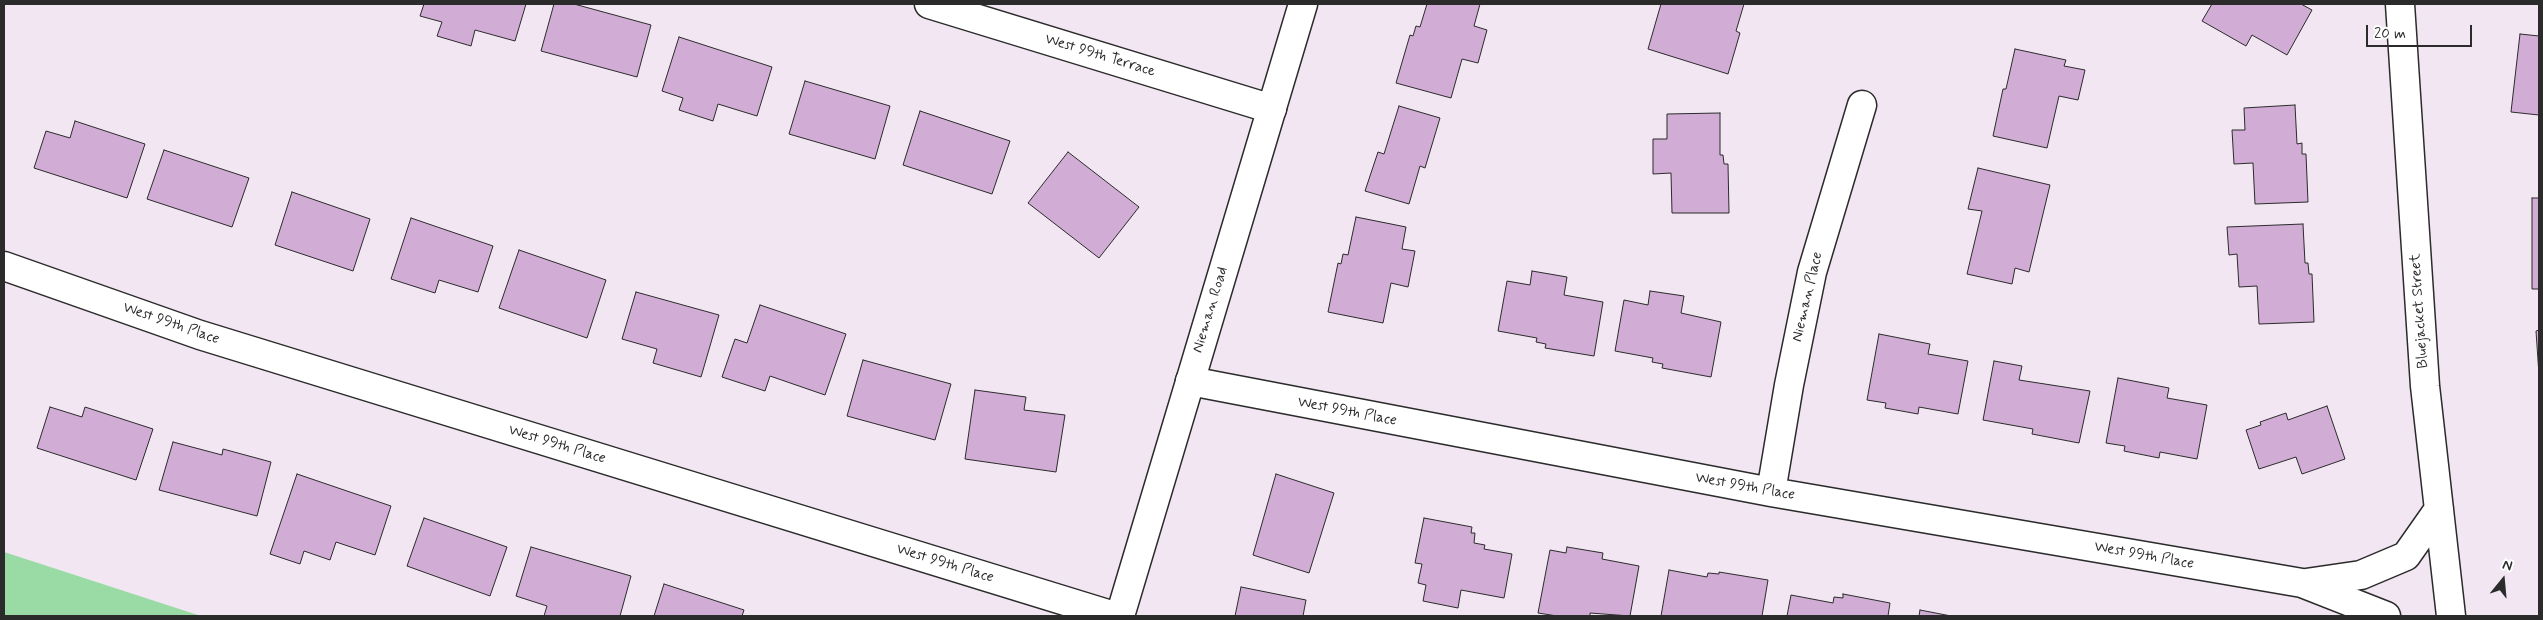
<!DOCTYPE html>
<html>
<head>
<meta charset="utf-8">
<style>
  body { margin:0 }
  #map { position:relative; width:2543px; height:620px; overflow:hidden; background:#f1e6f2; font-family:Mynerve,sans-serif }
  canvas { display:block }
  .frame { position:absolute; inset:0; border:5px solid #2b2b2b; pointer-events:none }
  .north { position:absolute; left:2478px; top:555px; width:50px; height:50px; -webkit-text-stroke:4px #fff; paint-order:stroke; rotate:17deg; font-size:14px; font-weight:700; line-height:20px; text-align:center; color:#2b2b2b }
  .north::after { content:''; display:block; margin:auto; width:18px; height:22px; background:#2b2b2b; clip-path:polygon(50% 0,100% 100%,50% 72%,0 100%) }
  .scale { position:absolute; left:2366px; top:25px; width:106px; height:22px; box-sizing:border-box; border:2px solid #2b2b2b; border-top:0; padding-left:6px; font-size:15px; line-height:18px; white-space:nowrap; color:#2b2b2b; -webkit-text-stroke:4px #fff; paint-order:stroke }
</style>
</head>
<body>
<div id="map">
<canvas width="2543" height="620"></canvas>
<div class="frame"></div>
<div class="north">N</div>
<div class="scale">20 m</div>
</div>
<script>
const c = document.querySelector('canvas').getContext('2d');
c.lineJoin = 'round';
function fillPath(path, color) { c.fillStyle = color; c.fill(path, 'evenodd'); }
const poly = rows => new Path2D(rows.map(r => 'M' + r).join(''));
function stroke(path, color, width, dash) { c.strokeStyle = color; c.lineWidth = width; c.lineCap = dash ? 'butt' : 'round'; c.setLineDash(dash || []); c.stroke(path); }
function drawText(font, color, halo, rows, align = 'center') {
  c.font = font + ' Mynerve,sans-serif'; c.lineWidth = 4.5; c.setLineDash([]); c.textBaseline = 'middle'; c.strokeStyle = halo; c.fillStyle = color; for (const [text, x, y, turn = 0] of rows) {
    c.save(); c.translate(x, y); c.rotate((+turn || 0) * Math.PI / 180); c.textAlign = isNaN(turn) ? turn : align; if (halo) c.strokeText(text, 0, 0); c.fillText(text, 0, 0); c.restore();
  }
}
fillPath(poly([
  [4,552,201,616,4,616]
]), '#9adba5');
const building = poly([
  [424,4,526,4,515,41,475,30,471,46,437,36,442,22,420,16,424,4],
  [554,4,574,4,651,25,637,77,541,51,554,4],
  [1427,4,1480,4,1474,26,1487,30,1478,63,1462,59,1451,98,1396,83,1410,35,1413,36,1416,26,1420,27,1427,4],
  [1661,4,1744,4,1736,31,1740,33,1728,74,1648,49,1661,4],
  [2212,4,2301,4,2312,10,2287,55,2252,35,2246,46,2202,21,2212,4],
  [2520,34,2539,36,2539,115,2511,112,2520,34],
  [679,37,772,67,757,116,718,104,713,121,679,110,683,98,662,91,679,37],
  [2015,49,2066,60,2064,66,2085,70,2078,100,2059,96,2047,148,1993,136,2003,89,2006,89,2015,49],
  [805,81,890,106,875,159,789,134,805,81],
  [2295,105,2297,144,2302,143,2302,154,2306,154,2308,202,2255,204,2253,163,2234,164,2232,130,2245,130,2244,108,2295,105],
  [1399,106,1440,118,1425,168,1420,166,1409,204,1365,191,1378,152,1384,154,1399,106],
  [920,111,1010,141,992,194,903,165,920,111],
  [1720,113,1720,155,1723,155,1724,164,1728,164,1729,213,1672,213,1671,173,1653,174,1653,139,1667,139,1667,114,1720,113],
  [75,121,145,144,127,198,34,168,46,131,70,138,75,121],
  [164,150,249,178,232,227,147,199,164,150],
  [1068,152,1139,207,1099,258,1028,203,1068,152],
  [1978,168,2050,185,2029,272,2015,268,2012,284,1967,274,1982,211,1968,209,1978,168],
  [292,192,370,219,353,271,275,245,292,192],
  [2532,198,2539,198,2539,289,2532,289,2532,198],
  [1356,217,1406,227,1402,249,1415,251,1408,287,1391,283,1383,323,1328,312,1338,263,1341,264,1343,254,1348,255,1356,217],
  [411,218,493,246,478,292,439,280,435,293,391,279,411,218],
  [2303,224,2305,263,2308,263,2309,274,2312,274,2314,322,2259,324,2257,286,2239,287,2237,254,2229,255,2227,227,2303,224],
  [519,250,606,280,587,338,499,308,519,250],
  [1532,271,1567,277,1564,295,1603,302,1594,356,1545,348,1546,344,1536,342,1537,338,1498,331,1507,281,1530,285,1532,271],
  [1650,291,1684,296,1681,313,1721,322,1711,377,1662,368,1663,364,1652,362,1653,358,1615,351,1624,300,1648,305,1650,291],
  [636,292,719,315,701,377,653,363,657,349,622,339,636,292],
  [760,305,846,334,825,395,770,376,765,391,722,377,735,339,747,343,760,305],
  [2539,330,2539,375,2536,331,2539,330],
  [1879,334,1930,344,1928,354,1968,361,1958,414,1919,407,1918,414,1885,408,1886,403,1867,400,1879,334],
  [863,360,951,384,935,440,847,416,863,360],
  [1994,361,2022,366,2019,380,2090,391,2079,443,2032,434,2033,429,1983,420,1994,361],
  [2118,378,2169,388,2167,398,2207,405,2197,459,2160,452,2159,458,2124,451,2125,446,2106,443,2118,378],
  [975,390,1026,397,1024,410,1065,415,1056,472,965,459,975,390],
  [2327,406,2345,459,2302,474,2296,457,2259,469,2246,430,2261,425,2260,422,2286,413,2288,420,2327,406],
  [50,407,82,417,85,407,153,429,136,480,37,448,50,407],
  [173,442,222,455,223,449,271,462,257,516,159,490,173,442],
  [297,474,391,506,375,555,336,542,330,560,304,551,300,564,270,554,297,474],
  [1276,474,1334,493,1309,573,1253,555,1276,474],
  [424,518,507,547,490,596,407,566,424,518],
  [1424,518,1472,527,1471,533,1475,533,1474,543,1485,545,1484,549,1512,554,1504,598,1461,590,1458,608,1423,601,1426,585,1418,583,1422,564,1415,563,1424,518],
  [531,547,631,576,620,616,544,616,547,606,516,596,531,547],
  [1567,547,1603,553,1602,559,1639,566,1630,616,1590,613,1590,616,1557,616,1538,613,1550,550,1566,553,1567,547],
  [1669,570,1707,577,1708,573,1719,574,1719,572,1768,580,1762,616,1661,616,1669,570],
  [664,584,744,610,742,616,654,616,664,584],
  [1241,587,1306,600,1303,616,1235,616,1241,587],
  [1843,594,1890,603,1888,616,1787,616,1791,595,1833,603,1834,597,1843,598,1843,594],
  [1920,610,1951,616,1919,616,1920,610]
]);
fillPath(building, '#d1acd5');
stroke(building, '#2b2b2b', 1);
const street = poly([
  [929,4,1272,109],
  [2400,4,2425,386,2451,616],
  [4,266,200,335,1114,616],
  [1190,381,1771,492,2302,583,2386,616],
  [1771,492,1789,385,1812,272,1862,105],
  [2306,583,2361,575,2406,556,2439,509]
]);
const secondary = poly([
  [1120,616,1303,4]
]);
stroke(street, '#2b2b2b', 31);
stroke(secondary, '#2b2b2b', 31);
stroke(street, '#fff', 28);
stroke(secondary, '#fff', 28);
drawText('15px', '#2b2b2b', '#fff', [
  ["West 99th Terrace",1100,56,17],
  ["Nieman Place",1808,297,-77],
  ["Nieman Road",1211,310,-73],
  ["Bluejacket Street",2420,311,-94],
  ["West 99th Place",171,324,19],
  ["West 99th Place",1347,412,11],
  ["West 99th Place",557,445,17],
  ["West 99th Place",1745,487,10],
  ["West 99th Place",2144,556,10],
  ["West 99th Place",945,564,17]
]);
</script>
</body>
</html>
